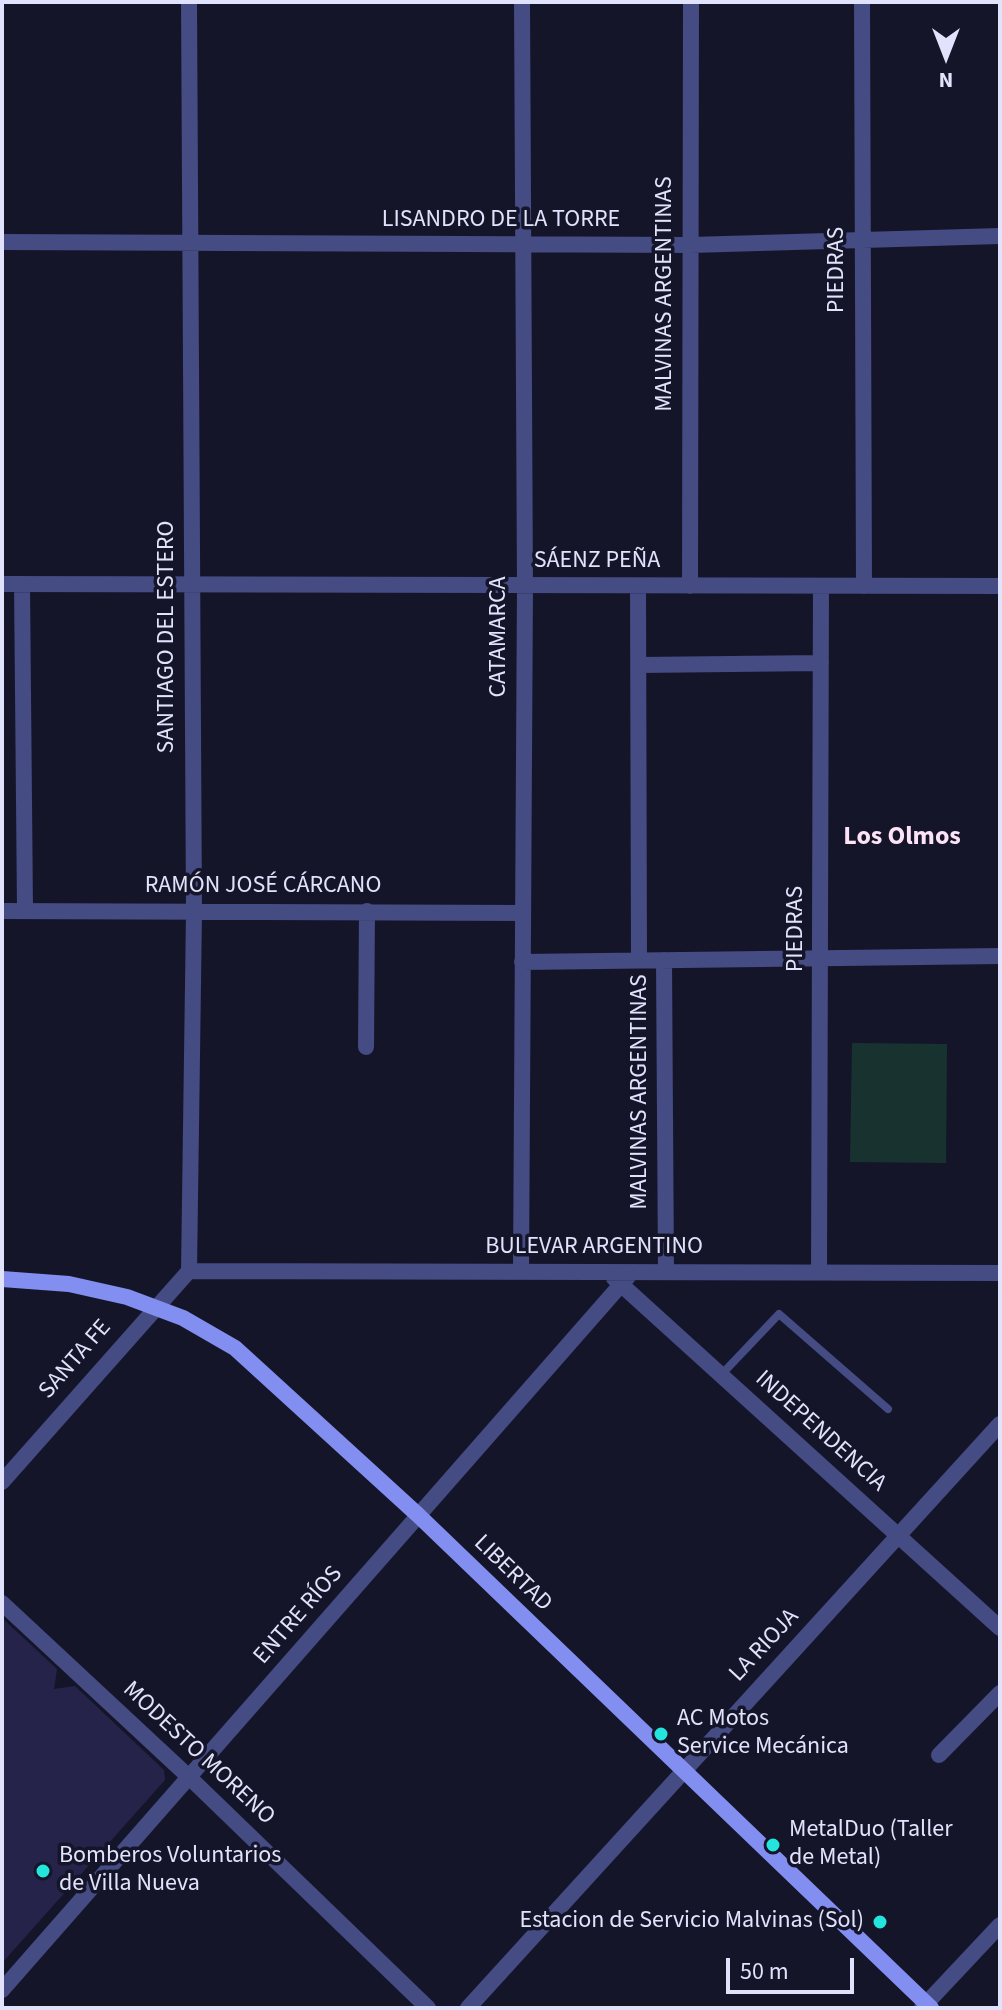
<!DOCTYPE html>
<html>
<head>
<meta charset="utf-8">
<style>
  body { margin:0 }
  #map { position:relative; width:1002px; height:2010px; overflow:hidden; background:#15152a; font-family:"Source Sans 3",sans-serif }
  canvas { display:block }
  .frame { position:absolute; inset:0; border:4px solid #e1e2fb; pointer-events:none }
  .north { position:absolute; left:906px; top:16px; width:80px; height:80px; -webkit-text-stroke:6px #15152a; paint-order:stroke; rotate:180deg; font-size:22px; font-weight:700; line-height:32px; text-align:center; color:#e1e2fb }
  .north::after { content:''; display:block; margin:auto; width:28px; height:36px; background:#e1e2fb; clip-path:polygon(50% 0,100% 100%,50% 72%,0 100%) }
  .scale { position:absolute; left:726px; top:1958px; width:128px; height:36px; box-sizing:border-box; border:4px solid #e1e2fb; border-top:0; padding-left:10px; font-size:24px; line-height:28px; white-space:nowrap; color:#e1e2fb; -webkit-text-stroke:6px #15152a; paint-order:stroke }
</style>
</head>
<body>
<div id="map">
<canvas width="1002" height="2010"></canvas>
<div class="frame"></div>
<div class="north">N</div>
<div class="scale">50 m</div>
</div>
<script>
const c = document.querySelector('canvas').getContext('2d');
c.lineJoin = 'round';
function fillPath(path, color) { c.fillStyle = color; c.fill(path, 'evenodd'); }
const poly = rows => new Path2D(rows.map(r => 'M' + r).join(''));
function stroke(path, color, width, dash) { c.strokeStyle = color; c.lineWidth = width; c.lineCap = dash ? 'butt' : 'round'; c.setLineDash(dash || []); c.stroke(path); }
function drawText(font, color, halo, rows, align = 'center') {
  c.font = font + ' "Source Sans 3",sans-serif'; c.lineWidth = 7; c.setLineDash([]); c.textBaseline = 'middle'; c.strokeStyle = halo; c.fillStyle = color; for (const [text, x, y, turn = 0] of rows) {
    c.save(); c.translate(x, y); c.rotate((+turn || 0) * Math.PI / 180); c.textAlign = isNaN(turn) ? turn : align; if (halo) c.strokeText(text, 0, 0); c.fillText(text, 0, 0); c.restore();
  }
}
fillPath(poly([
  [852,1043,947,1044,946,1163,850,1162]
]), '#18332f');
fillPath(poly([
  [2,1618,57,1669,54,1689,75,1686,164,1770,165,1780,2,1963]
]), '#252349');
stroke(poly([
  [721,1375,779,1314,888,1409]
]), '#454b83', 8);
stroke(poly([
  [862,2,864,586],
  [2,242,691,245,1000,236],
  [2,584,1000,586],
  [22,584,25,909],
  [638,586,639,959],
  [690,586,691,2],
  [640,665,821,663],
  [2,911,523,913],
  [664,960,666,1272],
  [522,962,1000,956],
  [366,1047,367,911],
  [189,1271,194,912,189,2],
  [189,1271,1000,1273],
  [521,1272,525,586,522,2],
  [819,1272,821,586],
  [614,1278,1000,1628],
  [2,1482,189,1271],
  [2,1603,190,1778,428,2008],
  [939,1755,1000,1693],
  [2,1990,632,1272],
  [468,2008,1000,1424],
  [922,2008,1000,1925]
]), '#454b83', 16);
stroke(poly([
  [2,1279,69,1284,127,1297,183,1318,235,1348,418,1515,931,2008]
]), '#838ff0', 16);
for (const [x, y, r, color] of [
  [661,1734,8,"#24e5de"],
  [773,1845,8,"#24e5de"],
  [43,1871,8,"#24e5de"],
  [880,1922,8,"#24e5de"]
]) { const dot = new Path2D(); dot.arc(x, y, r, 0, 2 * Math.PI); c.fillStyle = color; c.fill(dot); stroke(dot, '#15152a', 3); }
drawText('24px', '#e1e2fb', '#15152a', [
  ["LISANDRO DE LA TORRE",501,221],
  ["PIEDRAS",838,270,-90],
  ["MALVINAS ARGENTINAS",666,294,-90],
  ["SÁENZ PEÑA",597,562],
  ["SANTIAGO DEL ESTERO",168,637,-90],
  ["CATAMARCA",500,637,-90],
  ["RAMÓN JOSÉ CÁRCANO",263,887],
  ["PIEDRAS",797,929,-90],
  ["MALVINAS ARGENTINAS",641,1092,-90],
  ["BULEVAR ARGENTINO",594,1248],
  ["SANTA FE",76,1360,-49],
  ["INDEPENDENCIA",820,1432,42],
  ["LIBERTAD",512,1574,44],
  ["ENTRE RÍOS",299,1616,-49],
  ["LA RIOJA",765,1646,-47],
  ["MODESTO MORENO",198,1754,43]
]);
drawText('24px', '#e1e2fb', '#15152a', [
  ["AC Motos",677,1720],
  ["Service Mecánica",677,1748],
  ["MetalDuo (Taller",789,1831],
  ["de Metal)",789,1859],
  ["Bomberos Voluntarios",59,1857],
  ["de Villa Nueva",59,1885],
  ["Estacion de Servicio Malvinas (Sol)",864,1922,"right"]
], 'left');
drawText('bold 26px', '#fce3f6', '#15152a', [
  ["Los Olmos",902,838]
]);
</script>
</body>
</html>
